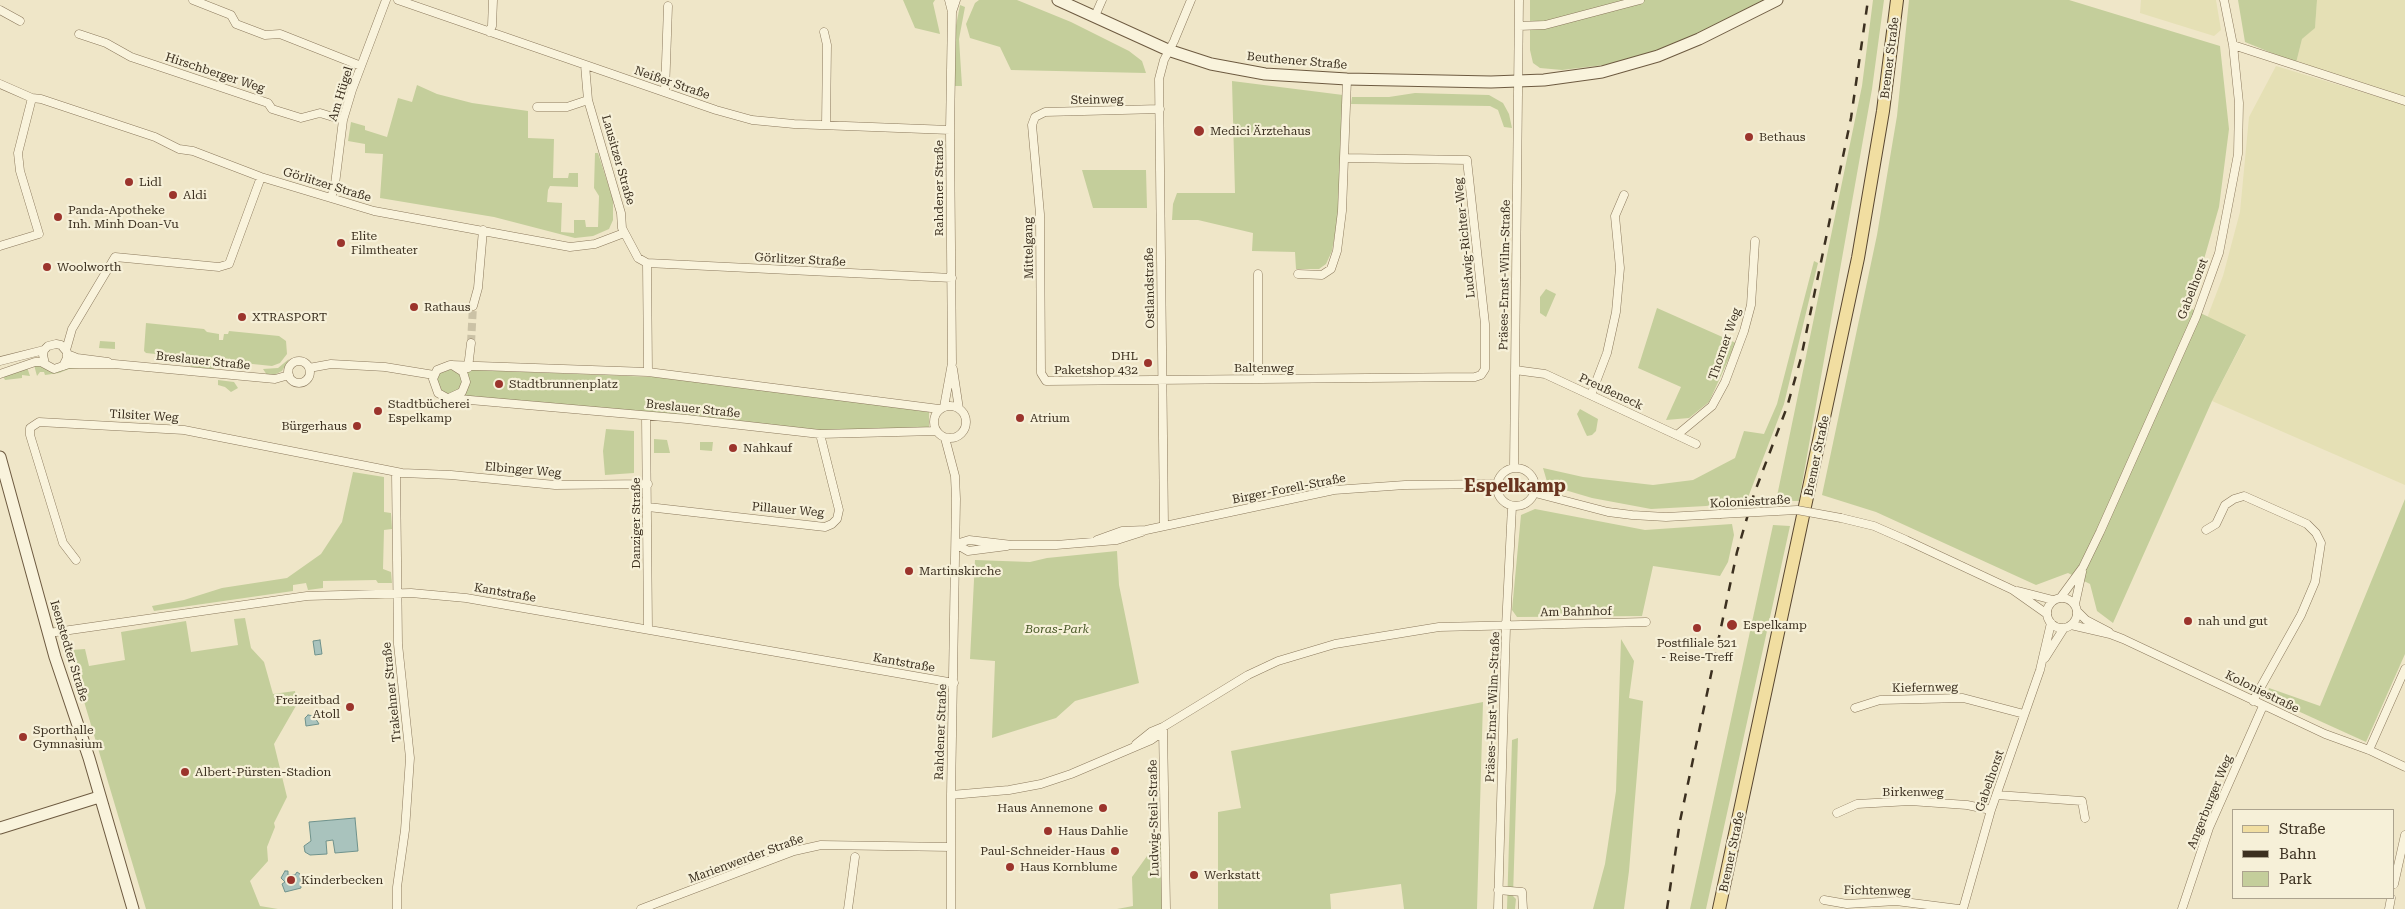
<!DOCTYPE html>
<html>
<head>
<meta charset="utf-8">
<style>
  body { margin:0 }
  #map { position:relative; width:2405px; height:909px; overflow:hidden; background:#efe6c8; font-family:"Roboto Serif",serif }
  canvas { display:block }
  .legend { position:absolute; left:2232px; top:809px; width:162px; height:90px; box-sizing:border-box; background:#f6f0d8; border:1px solid #aca38e; margin:0; padding:6px 9px; list-style:none; font-size:15px; color:#3c3020 }
  .legend li { display:flex; align-items:center; gap:10px; height:25px }
  .legend b { width:25px; border:1px solid #aca38e }
</style>
</head>
<body>
<div id="map">
<canvas width="2405" height="909"></canvas>
<ul class="legend">
<li><b style="height:6px;background:#f1dea1"></b>Straße</li>
<li><b style="height:6px;background:#3c3020"></b>Bahn</li>
<li><b style="height:14px;background:#c4ce9b"></b>Park</li>
</ul>
</div>
<script>
const c = document.querySelector('canvas').getContext('2d');
c.lineJoin = 'round';
function fillPath(path, color) { c.fillStyle = color; c.fill(path, 'evenodd'); }
const poly = rows => new Path2D(rows.map(r => 'M' + r).join(''));
function stroke(path, color, width, dash) { c.strokeStyle = color; c.lineWidth = width; c.lineCap = dash ? 'butt' : 'round'; c.setLineDash(dash || []); c.stroke(path); }
function drawText(font, color, halo, rows, align = 'center') {
  c.font = font + ' "Roboto Serif",serif'; c.lineWidth = 4.5; c.setLineDash([]); c.textBaseline = 'middle'; c.strokeStyle = halo; c.fillStyle = color; for (const [text, x, y, turn = 0] of rows) {
    c.save(); c.translate(x, y); c.rotate((+turn || 0) * Math.PI / 180); c.textAlign = isNaN(turn) ? turn : align; if (halo) c.strokeText(text, 0, 0); c.fillText(text, 0, 0); c.restore();
  }
}
fillPath(poly([
  [2141,0,2216,0,2221,30,2214,36,2140,13],
  [2317,0,2405,0,2405,98,2296,63,2302,39,2315,27],
  [2276,66,2405,105,2405,485,2212,401,2246,336,2207,318,2223,276,2240,212,2249,117]
]), '#e5e0b5');
fillPath(poly([
  [903,0,935,0,933,3,940,34,915,28],
  [979,0,1017,0,1071,22,1129,51,1142,61,1146,73,1011,70,1000,47,970,38,966,24,975,3],
  [1530,0,1765,0,1698,36,1654,54,1604,65,1562,70,1540,68,1533,63,1530,50],
  [1873,0,1884,0,1872,89,1799,501,1776,501,1862,86],
  [1909,0,2069,0,2220,46,2229,129,2219,207,2190,308,2246,335,2212,401,2113,623,2097,611,2090,584,2068,573,2036,585,1876,512,1822,495,1877,235,1897,116],
  [2238,0,2317,0,2315,28,2302,39,2296,63,2245,42],
  [960,5,965,7,959,39,962,86,955,86,955,31],
  [1232,81,1343,95,1339,212,1332,251,1326,264,1319,269,1296,269,1295,252,1252,251,1253,233,1198,220,1172,220,1173,204,1177,193,1235,193],
  [417,85,437,94,472,103,528,111,528,138,554,139,553,178,568,178,569,173,578,173,578,187,550,186,548,190,547,202,562,203,561,232,574,233,574,220,585,220,586,227,598,227,599,196,594,188,595,153,598,153,613,200,613,220,609,229,593,236,575,238,494,217,380,198,383,154,365,153,365,144,348,141,351,122,365,126,365,130,387,137,398,98,412,102],
  [1415,93,1489,95,1503,103,1509,114,1512,128,1504,127,1498,110,1490,106,1351,104,1352,97,1389,97],
  [1082,170,1146,170,1147,208,1093,208],
  [1814,261,1818,263,1784,404,1747,500,1706,506,1651,509,1592,498,1548,485,1543,468,1583,477,1653,485,1693,480,1735,458,1744,431,1764,434,1777,404],
  [1546,289,1556,294,1546,317,1540,313,1540,297],
  [1657,308,1736,343,1709,402,1689,418,1666,420,1681,387,1638,368],
  [146,323,204,329,207,332,219,334,219,340,223,340,224,334,228,334,229,331,279,336,286,341,287,354,280,363,272,366,146,353,144,351],
  [100,341,115,342,115,349,99,348],
  [289,359,282,371,274,375,267,375,263,369,278,368],
  [187,360,215,363,214,369,191,367],
  [34,365,43,367,53,373,69,368,79,369,69,369,59,373,45,375,44,372,40,372,37,376],
  [27,367,30,376,22,375,22,378,5,380,3,376],
  [448,369,679,378,929,412,929,429,825,431,447,394,437,388,437,377,442,371],
  [218,380,234,382,238,388,231,392,225,387,218,385],
  [1580,409,1598,419,1596,431,1592,435,1587,436,1585,432,1577,414],
  [606,429,634,431,634,473,605,475,603,451],
  [654,439,667,440,670,453,654,453],
  [700,442,713,442,712,451,700,450],
  [353,472,384,477,384,512,391,513,392,529,384,530,383,569,391,572,392,583,378,583,376,580,323,581,323,588,308,590,306,583,293,585,293,591,154,611,152,606,184,600,222,588,287,578,321,554,342,522],
  [2405,499,2405,654,2366,742,2267,697,2269,688,2320,706],
  [1535,509,1645,530,1732,524,1734,535,1728,562,1720,576,1653,566,1642,616,1517,617,1512,610,1521,515],
  [1773,525,1790,526,1706,909,1690,909],
  [1117,551,1119,585,1139,683,1075,701,1056,718,992,738,995,661,970,659,975,560,1030,562,1047,558],
  [245,618,251,648,264,662,273,694,295,691,297,704,274,744,287,797,274,823,275,827,267,847,268,861,250,881,260,906,278,909,146,909,74,668,76,668,71,650,85,649,89,666,125,660,121,632,186,621,191,652,238,645,234,619],
  [1621,639,1634,661,1629,698,1643,701,1629,871,1624,909,1593,909,1605,864,1616,791],
  [1483,702,1477,909,1404,909,1401,884,1330,894,1331,909,1218,909,1218,812,1241,808,1231,751],
  [1518,738,1513,896,1516,899,1515,909,1507,909,1512,740],
  [1162,835,1163,909,1117,909,1133,906,1132,877]
]), '#c4ce9b');
const water = poly([
  [320,640,322,654,315,655,313,641,320,640],
  [308,715,314,716,319,724,306,726,305,718,308,715],
  [355,818,358,851,335,853,333,840,326,841,327,854,310,855,305,852,304,846,311,841,309,822,355,818],
  [285,871,288,871,288,875,295,875,297,872,300,874,301,888,285,892,282,884,285,882,281,878,285,871]
]);
fillPath(water, '#a9c3bd');
stroke(water, '#6f928c', 1);
stroke(poly([
  [471,343,473,306]
]), '#cbc2a6', 8, [8, 4]);
const street = poly([
  [193,0,231,15,236,24,265,35,280,34,361,66],
  [398,0,716,110,752,120,794,124,950,130],
  [0,10,20,21],
  [952,12,956,0],
  [1095,16,1102,0],
  [1519,26,1545,25,1640,0],
  [489,32,492,26,493,0],
  [824,32,827,45,826,125],
  [79,34,106,43,131,57,268,103,272,109,301,118,320,113,343,120],
  [2233,45,2405,101],
  [585,65,588,100,621,213,622,228,638,258,647,263,952,278],
  [0,84,32,98,41,99,155,137,179,149,193,151,261,177,374,211,570,247,595,244,624,233],
  [665,92,668,6],
  [537,107,567,107,588,100],
  [1160,109,1045,112,1035,117,1032,125,1040,214,1041,373,1046,381,1475,377,1481,375,1485,369,1485,324,1467,160,1345,158],
  [331,198,335,184,343,120,352,90,386,0],
  [0,246,39,234,20,171,18,153,32,98],
  [647,263,648,372],
  [1298,274,1322,275,1331,269,1337,251,1342,211,1347,79],
  [473,306,478,288,483,230],
  [66,350,72,329,115,257,219,267,229,264,261,177],
  [67,354,77,358,108,362],
  [0,361,44,350],
  '288 372a11 11 0 1 1 22 0a11 11 0 1 1-22 0Z',
  [45,364,43,355,44,350,48,346,56,344,61,345,67,352,67,358,63,366],
  [309,368,331,364,385,367,434,375],
  [468,368,471,343],
  [953,369,959,409],
  [1515,370,1545,374,1696,444],
  [0,374,35,362,41,362,54,369,69,364,114,364,275,379,289,375],
  [1258,379,1258,274],
  [1591,395,1607,353,1616,312,1620,268,1615,216,1624,195],
  [451,397,462,392,466,382,463,372,452,365],
  '934 422a16 16 0 1 1 32 0a16 16 0 1 1-32 0Z',
  [944,407,952,363,950,130,952,12,949,0],
  [646,416,648,629],
  [936,431,820,434,687,419,447,398,438,393,433,379,437,370,450,365,648,372,939,409],
  [1677,435,1712,406,1725,382,1744,331,1751,305,1755,241],
  [945,438,955,476,956,499,951,795,951,909],
  [1514,468,1519,0],
  '1497 487a19 19 0 1 1 38 0a19 19 0 1 1-38 0Z',
  [396,473,398,644,410,758,405,830,397,887,397,909],
  [1535,493,1608,512,1632,515,1666,517,1720,514],
  [648,507,825,527,832,524,837,519,839,510,820,434],
  [1841,518,1874,526,1906,540,2013,590,2047,614],
  [1164,526,1159,79,1164,60,1174,41,1191,0],
  [2206,530,2216,524,2225,505,2234,499,2244,496,2307,524,2316,533,2321,543,2315,582,2301,615,2253,701],
  [1097,540,1122,531,1146,530,1334,490,1405,485,1498,484],
  [956,544,969,540,1012,545,1056,545,1117,540,1142,532],
  [956,544,968,551,1007,546],
  [76,560,63,543,30,435,30,428,39,422,184,430,402,473,451,475,555,485,648,484],
  [2018,591,2053,600],
  [2061,597,2083,567,2100,532,2196,317,2219,253,2238,154,2239,103,2233,45,2224,0],
  '2047 613a15 15 0 1 1 30 0a15 15 0 1 1-30 0Z',
  [2075,604,2082,572],
  [2078,612,2086,620,2109,632],
  [2071,625,2110,634,2123,639,2325,734,2369,750,2405,767],
  [49,633,307,596,411,593,466,598,954,683],
  [2045,658,2064,628],
  [1855,708,1880,700,1963,698,2024,714],
  [1163,727,1166,909],
  [1136,744,1151,732,1163,727,1248,675,1278,661,1335,644,1439,627,1646,622],
  [2369,750,2405,669],
  [951,795,1009,790,1041,784,1071,774,1151,740,1158,735,1163,727],
  [1997,795,2082,801,2085,818],
  [1837,813,1857,804,1910,801,1967,805,1991,810],
  [2394,884,2405,835],
  [1498,890,1522,892,1523,909],
  [1824,900,1847,904,1896,901,1959,909],
  [641,909,794,851,821,845,951,847],
  [848,909,855,857],
  [1498,909,1506,627,1512,506],
  [1963,909,1991,810,2040,670,2051,623],
  [2182,909,2209,828,2263,706],
  [2389,909,2391,898]
]);
const secondary = poly([
  [1058,0,1168,50,1211,64,1265,74,1347,79,1491,82,1544,80,1602,72,1658,56,1699,39,1777,0],
  [0,457,55,657,89,758,133,909],
  [0,828,99,797]
]);
const primary = poly([
  [1719,909,1858,258,1883,111,1897,0]
]);
stroke(street, '#8b795d', 9);
stroke(secondary, '#6d5a40', 13);
stroke(primary, '#594731', 14);
stroke(street, '#f9f3dc', 8);
stroke(secondary, '#f9f3dc', 11);
stroke(primary, '#f1dea1', 12);
stroke(poly([
  [1667,909,1680,821,1737,552,1754,494,1787,407,1801,358,1851,118,1868,0]
]), '#3c3020', 2.5, [9, 9]);
const streetBridge = poly([
  [1720,514,1797,510,1841,518]
]);
stroke(streetBridge, '#8b795d', 9, []);
stroke(streetBridge, '#f9f3dc', 8);
for (const [x, y, r, color] of [
  [1199,131,6,"#9b342c"],
  [1749,137,5,"#9b342c"],
  [129,182,5,"#9b342c"],
  [173,195,5,"#9b342c"],
  [58,217,5,"#9b342c"],
  [341,243,5,"#9b342c"],
  [47,267,5,"#9b342c"],
  [414,307,5,"#9b342c"],
  [242,317,5,"#9b342c"],
  [1148,363,5,"#9b342c"],
  [499,384,5,"#9b342c"],
  [378,411,5,"#9b342c"],
  [1020,418,5,"#9b342c"],
  [357,426,5,"#9b342c"],
  [733,448,5,"#9b342c"],
  [909,571,5,"#9b342c"],
  [2188,621,5,"#9b342c"],
  [1732,625,6,"#9b342c"],
  [1697,628,5,"#9b342c"],
  [350,707,5,"#9b342c"],
  [23,737,5,"#9b342c"],
  [185,772,5,"#9b342c"],
  [1103,808,5,"#9b342c"],
  [1048,831,5,"#9b342c"],
  [1115,851,5,"#9b342c"],
  [1010,867,5,"#9b342c"],
  [1194,875,5,"#9b342c"],
  [291,880,5,"#9b342c"]
]) { const dot = new Path2D(); dot.arc(x, y, r, 0, 2 * Math.PI); c.fillStyle = color; c.fill(dot); stroke(dot, '#f6f0d8', 2); }
drawText('12px', '#3c3020', '#f6f0d8', [
  ["Bremer Straße",1890,58,-83],
  ["Beuthener Straße",1297,61,5],
  ["Hirschberger Weg",215,73,18],
  ["Neißer Straße",672,83,19],
  ["Am Hügel",341,94,-73],
  ["Steinweg",1097,100,-1],
  ["Lausitzer Straße",618,160,74],
  ["Görlitzer Straße",327,185,17],
  ["Rahdener Straße",939,188,-90],
  ["Ludwig-Richter-Weg",1465,238,-96],
  ["Mittelgang",1029,248,-91],
  ["Görlitzer Straße",800,260,3],
  ["Präses-Ernst-Wilm-Straße",1505,275,-89],
  ["Ostlandstraße",1150,288,-91],
  ["Gabelhorst",2193,289,-69],
  ["Thorner Weg",1725,344,-71],
  ["Breslauer Straße",203,361,6],
  ["Baltenweg",1264,368],
  ["Preußeneck",1611,392,25],
  ["Breslauer Straße",693,409,6],
  ["Tilsiter Weg",144,416,3],
  ["Bremer Straße",1817,456,-78],
  ["Elbinger Weg",523,470,5],
  ["Birger-Forell-Straße",1289,489,-11],
  ["Koloniestraße",1750,502,-3],
  ["Pillauer Weg",788,510,5],
  ["Danziger Straße",636,523,-90],
  ["Kantstraße",505,593,10],
  ["Am Bahnhof",1576,612,-1],
  ["Isenstedter Straße",69,651,73],
  ["Kantstraße",904,663,10],
  ["Kiefernweg",1925,688,-1],
  ["Trakehner Straße",392,692,-96],
  ["Koloniestraße",2262,692,26],
  ["Präses-Ernst-Wilm-Straße",1493,707,-88],
  ["Rahdener Straße",941,732,-88],
  ["Gabelhorst",1990,781,-71],
  ["Birkenweg",1913,792],
  ["Angerburger Weg",2210,802,-68],
  ["Ludwig-Steil-Straße",1154,818,-91],
  ["Bremer Straße",1732,852,-78],
  ["Marienwerder Straße",746,859,-20],
  ["Fichtenweg",1877,891,1]
]);
drawText('12px', '#3c3020', '#f6f0d8', [
  ["Medici Ärztehaus",1210,131],
  ["Bethaus",1759,137],
  ["Lidl",139,182],
  ["Aldi",183,195],
  ["Panda-Apotheke",68,210],
  ["Inh. Minh Doan-Vu",68,224],
  ["Elite",351,236],
  ["Filmtheater",351,250],
  ["Woolworth",57,267],
  ["Rathaus",424,307],
  ["XTRASPORT",252,317],
  ["DHL",1138,356,"right"],
  ["Paketshop 432",1138,370,"right"],
  ["Stadtbrunnenplatz",509,384],
  ["Stadtbücherei",388,404],
  ["Espelkamp",388,418],
  ["Atrium",1030,418],
  ["Bürgerhaus",347,426,"right"],
  ["Nahkauf",743,448],
  ["Martinskirche",919,571],
  ["nah und gut",2198,621],
  ["Espelkamp",1743,625],
  ["Postfiliale 521",1697,643,"center"],
  ["- Reise-Treff",1697,657,"center"],
  ["Freizeitbad",340,700,"right"],
  ["Atoll",340,714,"right"],
  ["Sporthalle",33,730],
  ["Gymnasium",33,744],
  ["Albert-Pürsten-Stadion",195,772],
  ["Haus Annemone",1093,808,"right"],
  ["Haus Dahlie",1058,831],
  ["Paul-Schneider-Haus",1105,851,"right"],
  ["Haus Kornblume",1020,867],
  ["Werkstatt",1204,875],
  ["Kinderbecken",301,880]
], 'left');
drawText('italic 12px', '#485827', '#f6f0d8', [
  ["Boras-Park",1057,629]
]);
drawText('bold 18px', '#69341f', '#f6f0d8', [
  ["Espelkamp",1515,487]
]);
</script>
</body>
</html>
